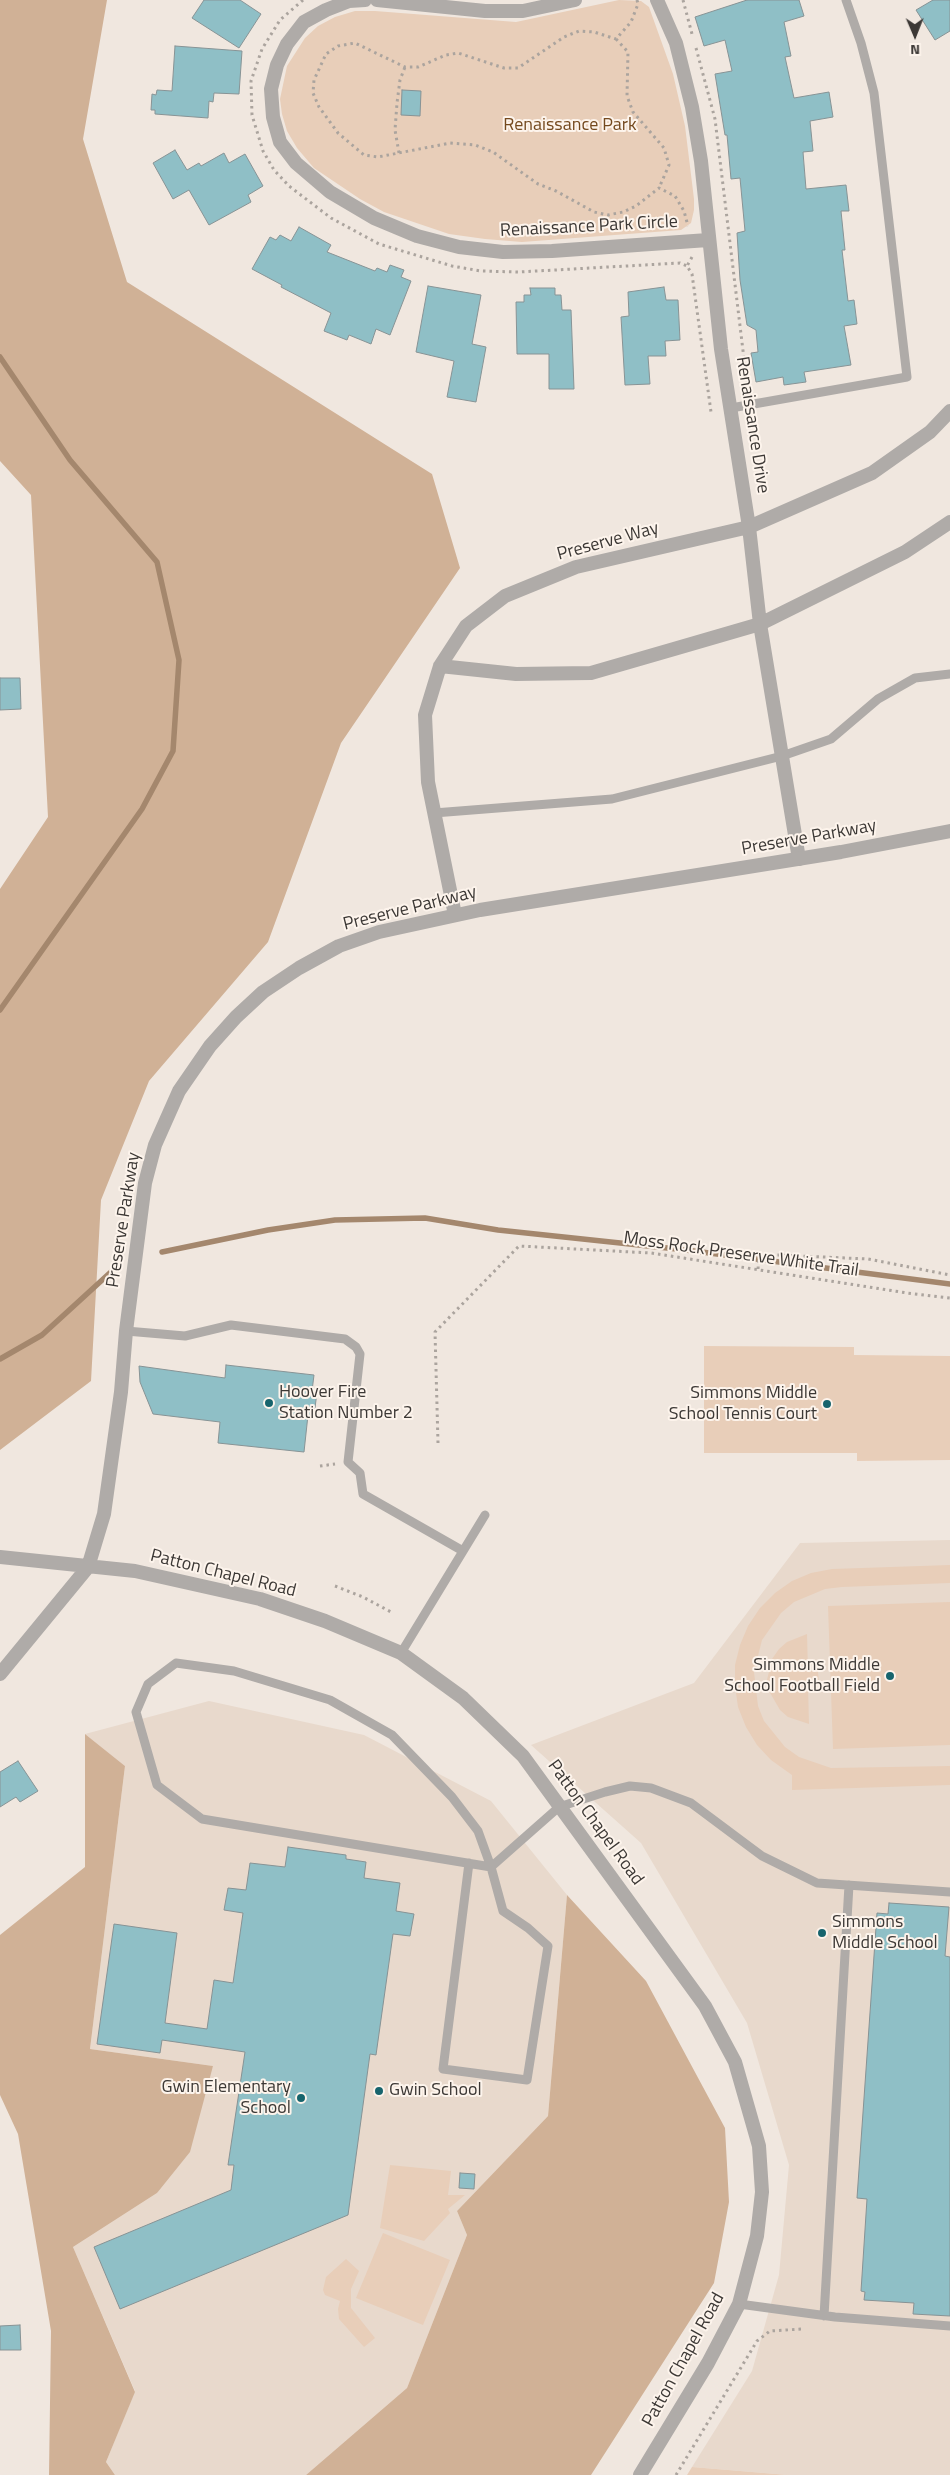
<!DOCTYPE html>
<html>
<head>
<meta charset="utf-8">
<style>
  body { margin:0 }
  #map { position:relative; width:950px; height:2475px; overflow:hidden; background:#f0e7df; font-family:"Titillium Web",sans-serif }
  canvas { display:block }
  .north { position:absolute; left:890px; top:10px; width:50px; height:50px; -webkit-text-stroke:4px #fdf4ec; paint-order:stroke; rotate:179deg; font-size:14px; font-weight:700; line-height:20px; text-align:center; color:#3c3835 }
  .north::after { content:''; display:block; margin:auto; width:18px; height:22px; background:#3c3835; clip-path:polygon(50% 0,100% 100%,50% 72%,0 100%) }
</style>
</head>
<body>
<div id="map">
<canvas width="950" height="2475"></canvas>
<div class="north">N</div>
</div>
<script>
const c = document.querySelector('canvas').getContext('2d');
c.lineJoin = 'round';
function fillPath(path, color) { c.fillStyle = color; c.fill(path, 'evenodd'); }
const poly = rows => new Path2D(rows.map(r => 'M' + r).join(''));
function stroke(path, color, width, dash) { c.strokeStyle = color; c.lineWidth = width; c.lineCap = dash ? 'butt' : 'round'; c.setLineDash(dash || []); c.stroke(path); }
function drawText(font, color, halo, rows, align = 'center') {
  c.font = font + ' "Titillium Web",sans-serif'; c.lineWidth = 4; c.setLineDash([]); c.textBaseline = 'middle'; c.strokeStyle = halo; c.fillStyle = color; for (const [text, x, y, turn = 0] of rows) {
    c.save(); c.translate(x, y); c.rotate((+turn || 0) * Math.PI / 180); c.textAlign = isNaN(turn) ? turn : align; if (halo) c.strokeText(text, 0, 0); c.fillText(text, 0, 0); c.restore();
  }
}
fillPath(poly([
  [950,1540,950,2475,788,2475,692,2467,752,2371,779,2275,789,2165,747,2023,641,1843,531,1745,694,1683,800,1543],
  [209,1701,364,1735,491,1801,567,1895,548,2116,457,2211,467,2235,407,2388,306,2475,115,2475,106,2462,135,2391,73,2247,157,2193,213,2066,90,2049,125,1766,85,1734]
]), '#e8d9cc');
fillPath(poly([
  [619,0,641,1,649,7,673,74,685,126,694,199,694,210,691,223,681,230,522,242,485,239,449,234,384,212,360,199,314,168,297,148,287,131,282,114,280,99,287,66,305,38,318,26,335,17,355,11,375,11,516,22],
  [704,1346,854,1347,854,1355,950,1356,950,1460,857,1461,857,1453,704,1453],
  [950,1565,950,1583,842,1587,825,1589,794,1602,781,1613,762,1640,754,1672,758,1706,764,1721,785,1747,799,1757,831,1768,950,1766,950,1785,792,1790,792,1775,771,1760,757,1745,746,1727,738,1707,735,1686,735,1665,740,1645,748,1626,760,1608,775,1593,792,1581,811,1573,832,1569],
  [950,1602,950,1745,833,1749,828,1606],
  [807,1634,808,1671,818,1671,819,1685,808,1686,809,1724,788,1717,780,1710,769,1691,767,1680,772,1659,779,1649,787,1642],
  [390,2165,451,2171,448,2195,465,2195,448,2209,450,2213,424,2241,380,2228],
  [383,2233,450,2260,423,2325,356,2298],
  [346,2259,359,2271,351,2289,351,2308,375,2338,364,2347,339,2319,338,2309,340,2301,325,2295,323,2290,326,2277],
  [692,2467,788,2475,687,2475]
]), '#e8ceb9');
fillPath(poly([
  [0,0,107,0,83,139,127,282,432,474,460,568,341,743,268,942,149,1081,101,1200,91,1381,0,1450,0,889,48,817,31,495,0,461],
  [85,1734,125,1766,90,2049,213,2066,190,2152,157,2193,73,2247,135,2392,106,2462,115,2475,49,2475,51,2331,18,2134,0,2095,0,1935,85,1867],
  [567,1895,646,1981,725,2128,729,2202,714,2283,591,2475,306,2475,407,2388,467,2235,457,2211,548,2116]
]), '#d0b196');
stroke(poly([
  [0,357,70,460,157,562,179,660,173,751,142,809,0,1010],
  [162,1252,268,1230,335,1220,425,1218,498,1230,686,1250,950,1284],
  [0,1359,42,1335,112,1271]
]), '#a4876d', 5.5);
const building = poly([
  [204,0,240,0,261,14,239,48,192,18,204,0],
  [747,0,799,0,804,16,784,22,791,56,785,57,794,98,829,92,833,117,810,121,813,151,803,152,806,189,846,185,849,211,841,211,845,250,842,250,848,301,854,300,857,324,844,326,851,365,804,372,806,382,784,385,783,377,756,382,751,353,758,352,756,330,747,325,740,280,737,233,745,231,740,178,731,179,727,135,725,135,715,74,732,71,725,40,704,46,695,17,747,0],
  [933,0,950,0,950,31,935,40,916,10,933,0],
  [175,46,242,51,239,94,214,93,213,102,209,101,208,118,155,114,155,110,151,110,152,94,156,95,157,90,172,91,175,46],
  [402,90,421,91,420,116,401,115,402,90],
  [175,150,187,170,199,163,201,166,224,153,229,163,245,154,263,186,248,195,251,202,209,225,189,190,173,199,153,163,175,150],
  [299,227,331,245,327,252,375,271,377,268,387,272,390,265,404,270,401,277,411,281,390,335,376,329,371,344,349,335,347,340,324,331,331,313,281,287,282,285,252,269,270,237,276,240,280,235,291,241,299,227],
  [428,286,481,295,472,344,486,347,476,402,447,397,454,361,416,352,428,286],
  [664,287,666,300,678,300,680,340,665,341,666,356,648,356,650,384,625,385,621,317,629,316,628,292,664,287],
  [530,288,555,288,555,295,561,295,562,310,571,310,574,389,549,389,549,354,517,354,516,302,524,302,524,295,531,295,530,288],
  [0,678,20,678,21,709,0,710,0,678],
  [226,1365,314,1375,312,1391,317,1392,314,1416,308,1415,304,1452,218,1443,220,1422,153,1414,140,1382,139,1366,225,1378,226,1365],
  [18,1761,38,1791,20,1802,16,1797,0,1807,0,1772,18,1761],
  [288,1847,346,1855,346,1859,366,1862,364,1878,400,1883,396,1911,414,1914,410,1936,393,1934,376,2055,370,2054,348,2215,120,2309,94,2247,231,2190,234,2165,228,2165,245,2052,162,2040,160,2053,97,2044,114,1924,177,1933,165,2023,207,2029,214,1980,233,1983,243,1913,224,1910,228,1888,246,1890,250,1863,285,1867,288,1847],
  [889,1903,949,1907,945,1956,950,1957,950,2316,913,2314,914,2303,864,2300,865,2292,861,2291,867,2199,857,2198,877,1913,888,1914,889,1903],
  [460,2173,475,2174,474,2189,459,2188,460,2173],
  [20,2325,21,2350,0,2350,0,2326,20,2325]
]);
fillPath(building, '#8fbfc6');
stroke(building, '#879395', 1);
stroke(poly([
  [303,0,280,20,262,49,251,81,252,115,263,151,274,170,289,186,331,218,379,244,452,266,481,271,519,272,680,263,687,266],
  [637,0,638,4,631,22,616,39,594,32,579,31,564,37,518,68,504,68,458,53,446,55,418,67,405,67,355,43,338,46,326,54,314,80,313,93,319,107,338,133,364,155,378,157,450,143,475,145,493,152,538,184,556,191,594,212,608,215,623,212,636,206,659,188,675,196,684,211,688,226],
  [683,0,692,34],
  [616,39,628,52,627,96,633,112,664,148,669,165,659,188],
  [696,48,715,119,748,392],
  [399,153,395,130,397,103,400,80,405,67],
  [692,257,687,266,692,274,711,412,714,412],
  [758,1269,759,1255,778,1255,868,1259,950,1275],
  [438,1443,435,1332,519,1246,651,1253,907,1293,950,1298],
  [320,1466,335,1464],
  [335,1586,363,1597,391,1612],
  [676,2475,757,2341,770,2331,802,2329]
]), '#aba49e', 3, [2.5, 4]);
stroke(poly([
  [731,408,907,377,874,93,861,43,846,0],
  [434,813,612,799,782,756,831,739,878,699,915,678,950,674],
  [126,1331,185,1336,231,1325,345,1339,356,1347,360,1354,348,1462,360,1473,363,1494,463,1551],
  [401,1653,485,1515],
  [469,1863,443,2069,527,2080,548,1946,528,1928,503,1911,491,1867,478,1831,452,1797,392,1735,330,1700,234,1671,176,1663,148,1684,136,1712,157,1785,202,1819,491,1867],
  [491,1867,559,1807,605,1792,630,1786,651,1788,691,1803,762,1856,817,1883,950,1892],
  [739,2304,835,2317,950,2326],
  [824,2316,849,1885]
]), '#afaba8', 9);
stroke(poly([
  [365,0,349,1,326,10,304,22,287,44,277,65,271,89,273,117,280,142,296,163,330,192,374,218,417,236,459,247,503,252,552,251,708,240],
  [377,0,485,11,523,11,575,0],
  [657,0,676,43,692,107,701,161,721,349,749,527,760,624,799,859],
  [440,666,516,674,591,673,674,649,760,624,905,552,950,522],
  [455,915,428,782,425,715,440,666,466,626,505,596,576,567,749,527,872,473,930,432,950,411]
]), '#afaba8', 14);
stroke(poly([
  [0,1557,135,1571,260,1599,325,1621,401,1653,463,1698,523,1756,705,2006,735,2062,759,2146,762,2192,757,2236,739,2304,708,2363,640,2475],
  [0,1674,88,1567,104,1514,121,1392,126,1331,145,1183,155,1145,179,1091,210,1046,236,1017,263,992,299,968,339,946,379,932,480,910,841,852,950,831]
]), '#afaba8', 14);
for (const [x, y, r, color] of [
  [269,1403,5,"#17646d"],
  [827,1404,5,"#17646d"],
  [890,1676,5,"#17646d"],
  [822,1933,5,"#17646d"],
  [379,2091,5,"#17646d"],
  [301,2098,5,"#17646d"]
]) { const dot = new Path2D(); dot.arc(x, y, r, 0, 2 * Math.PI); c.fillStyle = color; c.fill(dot); stroke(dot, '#fdf4ec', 2); }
drawText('18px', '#74491e', '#fdf4ec', [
  ["Renaissance Park",570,126]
]);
drawText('18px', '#3c3835', '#fdf4ec', [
  ["Renaissance Park Circle",589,227,-3],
  ["Renaissance Drive",752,425,81],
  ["Preserve Way",608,542,-15],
  ["Preserve Parkway",809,838,-10],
  ["Preserve Parkway",410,909,-14],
  ["Preserve Parkway",124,1220,-81],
  ["Moss Rock Preserve White Trail",741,1255,8],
  ["Patton Chapel Road",223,1574,14],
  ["Patton Chapel Road",595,1823,54],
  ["Patton Chapel Road",684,2360,-61]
]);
drawText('18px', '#3c3835', '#fdf4ec', [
  ["Hoover Fire",279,1393],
  ["Station Number 2",279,1414],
  ["Simmons Middle",817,1394,"right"],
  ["School Tennis Court",817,1415,"right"],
  ["Simmons Middle",880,1666,"right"],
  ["School Football Field",880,1687,"right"],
  ["Simmons",832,1923],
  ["Middle School",832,1944],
  ["Gwin Elementary",291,2088,"right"],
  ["School",291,2109,"right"],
  ["Gwin School",389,2091]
], 'left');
</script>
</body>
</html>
